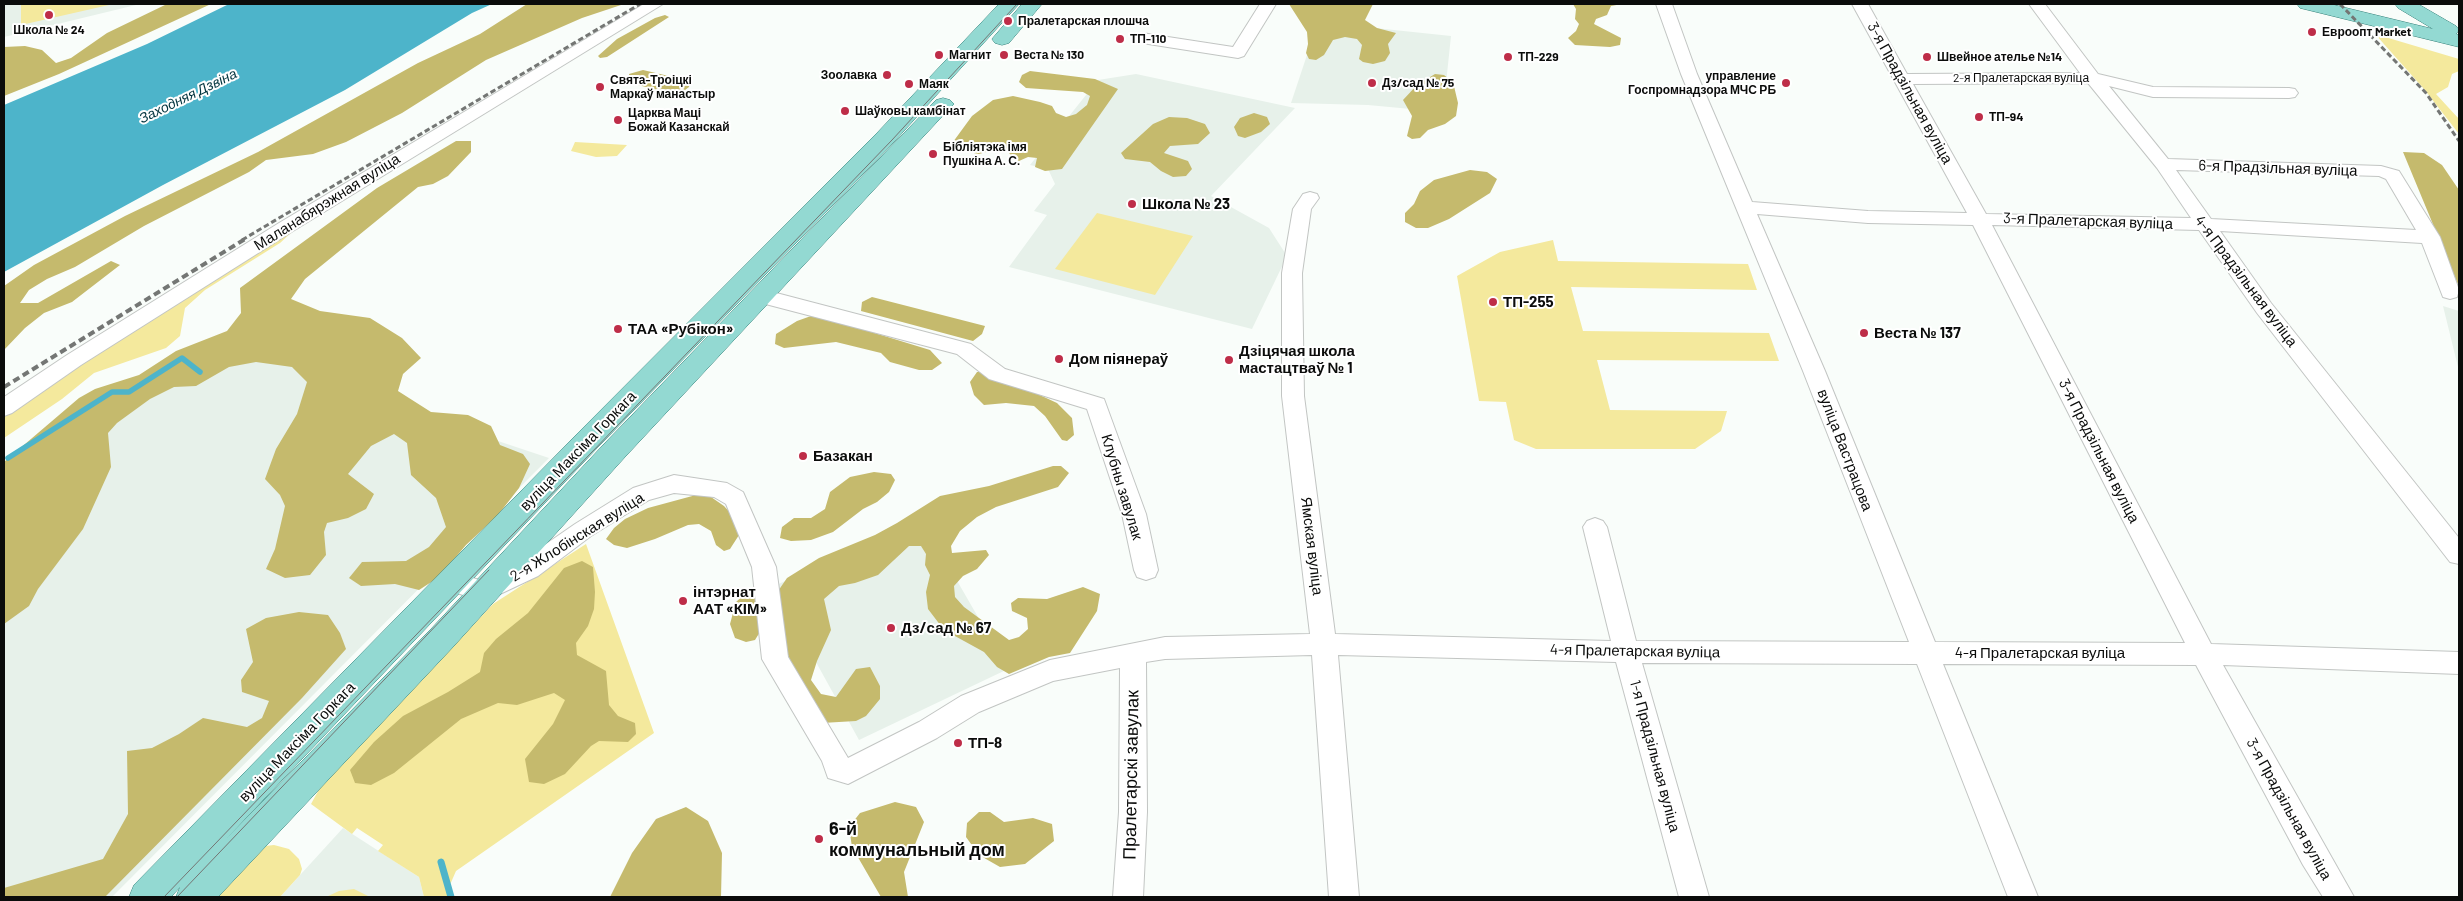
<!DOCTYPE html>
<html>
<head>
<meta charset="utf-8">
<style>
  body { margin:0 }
  #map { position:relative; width:2463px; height:901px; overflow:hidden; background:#f9fdfa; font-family:Barlow,sans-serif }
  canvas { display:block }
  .frame { position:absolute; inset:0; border:5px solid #0b0c0b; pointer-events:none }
</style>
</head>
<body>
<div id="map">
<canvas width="2463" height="901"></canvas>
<div class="frame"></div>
</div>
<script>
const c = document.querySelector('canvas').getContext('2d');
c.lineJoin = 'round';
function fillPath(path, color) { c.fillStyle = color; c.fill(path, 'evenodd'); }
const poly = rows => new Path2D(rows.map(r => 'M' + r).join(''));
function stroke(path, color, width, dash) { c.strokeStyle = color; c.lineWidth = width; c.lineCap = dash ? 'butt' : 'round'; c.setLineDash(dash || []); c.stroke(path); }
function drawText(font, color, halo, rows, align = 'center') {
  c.font = font + ' Barlow,sans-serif'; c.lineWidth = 4; c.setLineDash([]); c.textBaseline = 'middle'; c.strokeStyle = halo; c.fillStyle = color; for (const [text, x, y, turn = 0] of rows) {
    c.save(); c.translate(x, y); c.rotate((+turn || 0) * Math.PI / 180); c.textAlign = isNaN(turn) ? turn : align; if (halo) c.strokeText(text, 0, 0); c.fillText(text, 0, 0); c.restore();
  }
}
fillPath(poly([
  [4,4,140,4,4,37],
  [1318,22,1451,36,1443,112,1368,105,1291,103],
  [1136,74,1295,108,1211,196,1269,228,1287,256,1252,329,1009,267,1047,215,1034,211,1055,184,1048,169,1030,165,1098,80],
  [2443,306,2459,311,2459,371],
  [258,347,498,441,549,458,112,897,4,897,4,481,74,428],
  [922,520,1008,669,859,740,774,586],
  [343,828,419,877,424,897,280,897]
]), '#e7f1ea');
fillPath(poly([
  [21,4,109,4,109,5,21,25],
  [2375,34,2459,59,2459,71,2452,74,2448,87,2436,94,2459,119,2459,134,2424,89],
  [575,142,627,145,617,156,596,157,571,151],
  [1097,213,1193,236,1155,295,1055,269],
  [285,232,291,233,280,243,205,290,185,308,180,336,166,348,94,373,62,399,4,438,4,416,96,353],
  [1553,240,1558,261,1748,264,1757,290,1571,287,1583,331,1769,333,1779,361,1597,360,1610,410,1727,411,1721,431,1695,449,1536,449,1514,440,1506,402,1479,401,1457,276,1500,252],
  [586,544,654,733,456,871,449,887,453,897,424,897,419,877,378,851,383,845,357,828,352,834,311,804,322,784,493,604],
  [274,845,289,849,299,859,302,869,300,875,280,897,217,897,265,846],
  [354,889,370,897,326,897,339,891]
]), '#f4e99d');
fillPath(poly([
  [167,4,211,4,59,74,4,96,4,47,25,46,42,50,56,63,71,58,107,33],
  [527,4,624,4,582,18,486,60,402,113,346,142,313,154,266,160,249,172,144,226,75,267,47,279,29,290,20,303,38,303,111,261,120,265,72,302,44,313,25,328,4,350,4,286,34,265,125,216,258,152,418,63,480,34],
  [1289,4,1373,4,1365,20,1377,28,1396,33,1388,44,1390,53,1385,61,1373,64,1363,62,1359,59,1362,45,1357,39,1345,37,1333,40,1324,55,1316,60,1309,59,1306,53,1308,44,1307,32],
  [1573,4,1622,4,1611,6,1607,15,1596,19,1594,24,1621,38,1620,45,1610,47,1575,45,1568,38,1576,31,1579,24,1575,19,1576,9],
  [665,15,669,17,607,57,600,58,598,56,617,39,655,18],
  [643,70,690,81,689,87,681,93,674,94,638,85,629,77,629,74],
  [1030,71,1095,79,1118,89,1062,169,1045,171,1035,167,1037,158,1028,157,1019,161,1012,157,1007,150,993,150,979,154,963,151,953,142,972,116,993,100,1013,96,1040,102,1052,106,1056,113,1066,117,1076,114,1087,105,1090,96,1083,92,1026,88,1019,82,1022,75],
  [1435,74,1444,75,1453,82,1458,103,1456,116,1445,124,1428,130,1420,138,1412,139,1407,136,1412,116,1403,100,1417,85],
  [1254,113,1267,117,1270,124,1261,132,1245,138,1238,136,1234,127,1240,118],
  [1169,117,1187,118,1205,124,1210,133,1198,144,1170,146,1164,153,1188,161,1192,169,1186,176,1173,177,1161,171,1150,162,1125,159,1121,153,1153,124],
  [456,141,471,141,471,152,448,176,433,184,418,187,305,279,291,299,320,311,370,318,402,338,421,358,403,374,398,391,431,412,468,415,491,426,500,445,523,454,530,464,519,488,498,515,466,545,439,577,419,590,395,584,361,586,349,578,362,562,406,561,429,547,446,527,436,498,411,475,407,443,394,434,371,446,348,474,374,494,366,509,348,518,327,523,324,532,326,555,310,575,285,578,266,569,275,549,285,506,280,495,265,479,276,449,297,414,307,382,292,367,256,362,229,367,196,386,174,387,150,399,117,423,108,433,111,467,83,529,38,589,29,606,4,624,4,462,79,398,95,389,139,375,176,351,227,331,241,313,240,288,377,188],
  [2403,152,2424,153,2442,165,2459,190,2459,287],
  [1470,170,1487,172,1497,179,1490,193,1449,219,1428,228,1416,228,1405,222,1405,213,1414,204,1420,191,1434,180],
  [872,297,985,326,982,334,973,341,861,311,862,302],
  [811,316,842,323,930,350,942,363,932,370,919,370,890,362,881,353,836,342,784,348,775,344,776,334,797,321],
  [977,372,990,372,1057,403,1072,418,1074,435,1067,441,1062,440,1045,416,1034,406,1006,403,984,405,974,395,970,382],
  [1053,466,1061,466,1069,473,1058,487,996,507,977,517,960,531,951,546,952,553,986,550,989,555,977,569,963,576,954,586,955,597,964,607,1009,640,1019,637,1028,629,1027,618,1012,611,1011,603,1018,598,1047,599,1083,587,1100,594,1097,611,1070,653,1049,657,1009,674,997,667,984,652,944,630,928,609,926,592,930,575,925,565,926,554,921,546,909,546,878,575,855,583,839,586,824,599,831,630,817,661,811,680,821,694,836,697,856,669,870,667,880,686,880,699,866,716,856,721,822,723,799,686,785,646,774,597,787,578,819,558,875,535,897,523,940,496,989,486],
  [874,472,891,474,895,480,889,492,877,502,863,509,833,532,811,540,791,541,780,538,782,527,794,518,811,518,825,509,830,492,850,477],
  [696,495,711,497,724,506,735,518,739,535,730,549,724,551,716,545,711,531,699,524,688,525,655,539,627,548,614,545,606,539,614,528,625,519,648,508],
  [582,561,593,567,595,592,594,609,588,626,576,643,577,655,606,671,609,705,618,716,635,723,636,734,628,742,599,741,591,746,565,774,544,784,529,782,525,759,553,724,565,700,554,693,517,705,498,703,461,719,394,773,371,785,355,783,350,770,374,742,403,716,448,692,480,672,484,653,496,639,528,613,564,568],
  [751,588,761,591,763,627,755,640,746,642,735,638,730,624,736,602],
  [299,612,328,615,340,633,346,649,302,698,105,897,4,897,4,888,103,859,128,814,127,751,152,748,179,734,203,718,247,727,262,718,269,701,242,692,241,680,253,662,246,629,266,618],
  [895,802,916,807,924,822,904,872,908,897,881,897,852,847,849,827,860,813],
  [686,807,708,821,722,853,721,897,610,897,632,853,656,819],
  [979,812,990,812,1004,822,1033,818,1052,824,1054,841,1025,864,1000,867,979,855,966,837,967,823]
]), '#c5ba6d');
fillPath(poly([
  [229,4,492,4,472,13,345,90,163,185,4,272,4,105,147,44]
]), '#4db4ca');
stroke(poly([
  [8,458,112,392,129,392,182,358,200,372]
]), '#4db4ca', 5.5);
stroke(poly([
  [441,862,451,897]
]), '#4db4ca', 7);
const minor = poly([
  [644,4,663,4,293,231,81,365,12,413,4,416,4,397,67,355,279,223,644,4],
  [1260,4,1276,4,1244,56,1238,58,1142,43,1136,41,1134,38,1136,35,1142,33,1233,47,1260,4],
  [1656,4,1672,4,1697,74,1752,202,1868,211,1967,213,1852,4,1868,4,1907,74,2080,73,2029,4,2045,4,2098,74,2153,87,2289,88,2295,89,2298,93,2295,97,2289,98,2153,97,2109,86,2168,159,2381,166,2399,171,2440,237,2459,290,2457,297,2450,299,2443,297,2422,243,2220,231,2271,303,2459,538,2459,564,2450,562,2257,313,2199,230,1992,225,2211,644,2459,652,2459,674,2223,665,2354,897,2323,897,2303,865,2196,665,1943,664,2038,897,2008,897,1917,664,1642,663,1709,897,1679,897,1616,662,1338,655,1359,897,1329,897,1312,655,1165,659,1146,662,1147,812,1143,897,1113,897,1119,812,1120,668,1053,681,979,712,937,738,848,784,828,778,822,761,762,659,752,567,726,504,714,497,674,493,649,500,591,536,538,576,483,602,443,588,440,581,443,574,452,571,482,581,520,562,575,524,633,488,674,475,727,483,743,492,776,567,788,657,848,758,919,722,961,696,1050,660,1165,637,1310,634,1282,396,1282,273,1293,209,1303,194,1310,192,1317,194,1319,198,1311,209,1302,273,1304,396,1335,634,1611,641,1583,527,1587,521,1595,518,1603,521,1607,527,1636,641,1909,642,1803,371,1681,74,1656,4],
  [2088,83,2157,168,2191,218,1986,214,1913,84,2088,83],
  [2176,170,2379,176,2386,179,2416,230,2211,219,2176,170],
  [1757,214,1868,223,1973,225,2185,643,1935,642,1825,371,1757,214],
  [761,289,971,344,1005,369,1104,399,1146,514,1158,570,1155,577,1146,580,1137,577,1134,570,1122,514,1087,409,989,379,957,354,754,301,751,296,754,291,761,289]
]);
const major = poly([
  [999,4,1019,4,893,143,597,448,226,839,431,629,605,443,936,100,943,98,950,100,954,104,950,108,625,457,453,647,218,897,176,897,180,887,171,897,129,897,134,885,577,434,877,133,999,4],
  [1022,4,1042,4,1009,43,1002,45,995,43,992,39,1022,4],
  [2297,4,2330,4,2433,29,2398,8,2395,4,2418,4,2456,26,2459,30,2456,34,2459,35,2459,47,2300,8,2297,4]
]);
stroke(minor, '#c2c5c3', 2);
stroke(major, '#358079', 1);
fillPath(minor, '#fff');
fillPath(major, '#93d9d2');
stroke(poly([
  [164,897,892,140,1017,4],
  [177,897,489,570]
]), '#747674', 1);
stroke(poly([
  [2340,4,2426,93,2459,141],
  [242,240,640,4]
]), '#747674', 3, [5.5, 3]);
stroke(poly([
  [4,387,245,239]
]), '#747674', 4, [7, 4]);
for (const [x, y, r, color] of [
  [49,15,5,"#be2d48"],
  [1008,21,5,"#be2d48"],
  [2312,32,5,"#be2d48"],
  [1120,39,5,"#be2d48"],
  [939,55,5,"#be2d48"],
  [1004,55,5,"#be2d48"],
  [1508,57,5,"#be2d48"],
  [1927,57,5,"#be2d48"],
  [887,75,5,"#be2d48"],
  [1372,83,5,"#be2d48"],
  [1786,83,5,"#be2d48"],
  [909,84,5,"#be2d48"],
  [600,87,5,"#be2d48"],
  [845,111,5,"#be2d48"],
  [1979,117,5,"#be2d48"],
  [618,120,5,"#be2d48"],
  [933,154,5,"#be2d48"],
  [1132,204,5,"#be2d48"],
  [1493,302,5,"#be2d48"],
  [618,329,5,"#be2d48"],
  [1864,333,5,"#be2d48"],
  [1059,359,5,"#be2d48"],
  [1229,360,5,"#be2d48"],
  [803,456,5,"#be2d48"],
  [683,601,5,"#be2d48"],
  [891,628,5,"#be2d48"],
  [958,743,5,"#be2d48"],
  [819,839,5,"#be2d48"]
]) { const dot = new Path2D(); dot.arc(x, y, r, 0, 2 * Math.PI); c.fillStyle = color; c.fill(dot); stroke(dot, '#fff', 2); }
drawText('bold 12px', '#0b0c0b', '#fff', [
  ["Пралетарская плошча",1018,21],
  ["Школа № 24",49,30,"center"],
  ["Евроопт Market",2322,32],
  ["ТП-110",1130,39],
  ["Магнит",949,55],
  ["Веста № 130",1014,55],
  ["ТП-229",1518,57],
  ["Швейное ателье №14",1937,57],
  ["Зоолавка",877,75,"right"],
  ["управление",1776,76,"right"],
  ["Госпромнадзора МЧС РБ",1776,90,"right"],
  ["Свята-Троіцкі",610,80],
  ["Маркаў манастыр",610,94],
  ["Дз/сад № 75",1382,83],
  ["Маяк",919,84],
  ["Шаўковы камбінат",855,111],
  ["Царква Маці",628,113],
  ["Божай Казанскай",628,127],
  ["ТП-94",1989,117],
  ["Бібліятэка імя",943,147],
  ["Пушкіна А. С.",943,161]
], 'left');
drawText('12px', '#0b0c0b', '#fff', [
  ["2-я Пралетарская вуліца",2021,78]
]);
drawText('italic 14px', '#03353f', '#fff', [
  ["Заходняя Дзвіна",188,96,-26]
]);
drawText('15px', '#0b0c0b', '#fff', [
  ["3-я Прадзільная вуліца",1910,93,61],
  ["6-я Прадзільная вуліца",2278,168,2],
  ["Маланабярэжная вуліца",327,202,-32],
  ["3-я Пралетарская вуліца",2088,221,2],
  ["4-я Прадзільная вуліца",2246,281,53],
  ["вуліца Вастрацова",1845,450,69],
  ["вуліца Максіма Горкага",578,451,-46],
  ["3-я Прадзільная вуліца",2099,451,63],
  ["Клубны завулак",1122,487,73],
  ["2-я Жлобінская вуліца",577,537,-32],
  ["Ямская вуліца",1312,546,83],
  ["4-я Пралетарская вуліца",1635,651,1],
  ["4-я Пралетарская вуліца",2040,653],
  ["вуліца Максіма Горкага",297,742,-46],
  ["1-я Прадзільная вуліца",1655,756,75],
  ["3-я Прадзільная вуліца",2289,809,61]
]);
drawText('bold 15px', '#0b0c0b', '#fff', [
  ["Школа № 23",1142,204],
  ["ТП-255",1503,302],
  ["ТАА «Рубікон»",628,329],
  ["Веста № 137",1874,333],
  ["Дзіцячая школа",1239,351],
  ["мастацтваў № 1",1239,368],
  ["Дом піянераў",1069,359],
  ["Базакан",813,456],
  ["інтэрнат",693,592],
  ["ААТ «КІМ»",693,609],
  ["Дз/сад № 67",901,628],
  ["ТП-8",968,743]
], 'left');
drawText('18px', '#0b0c0b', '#fff', [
  ["Пралетарскі завулак",1131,775,-89]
]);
drawText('bold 18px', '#0b0c0b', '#fff', [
  ["6-й",829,829],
  ["коммунальный дом",829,850]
], 'left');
</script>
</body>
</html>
